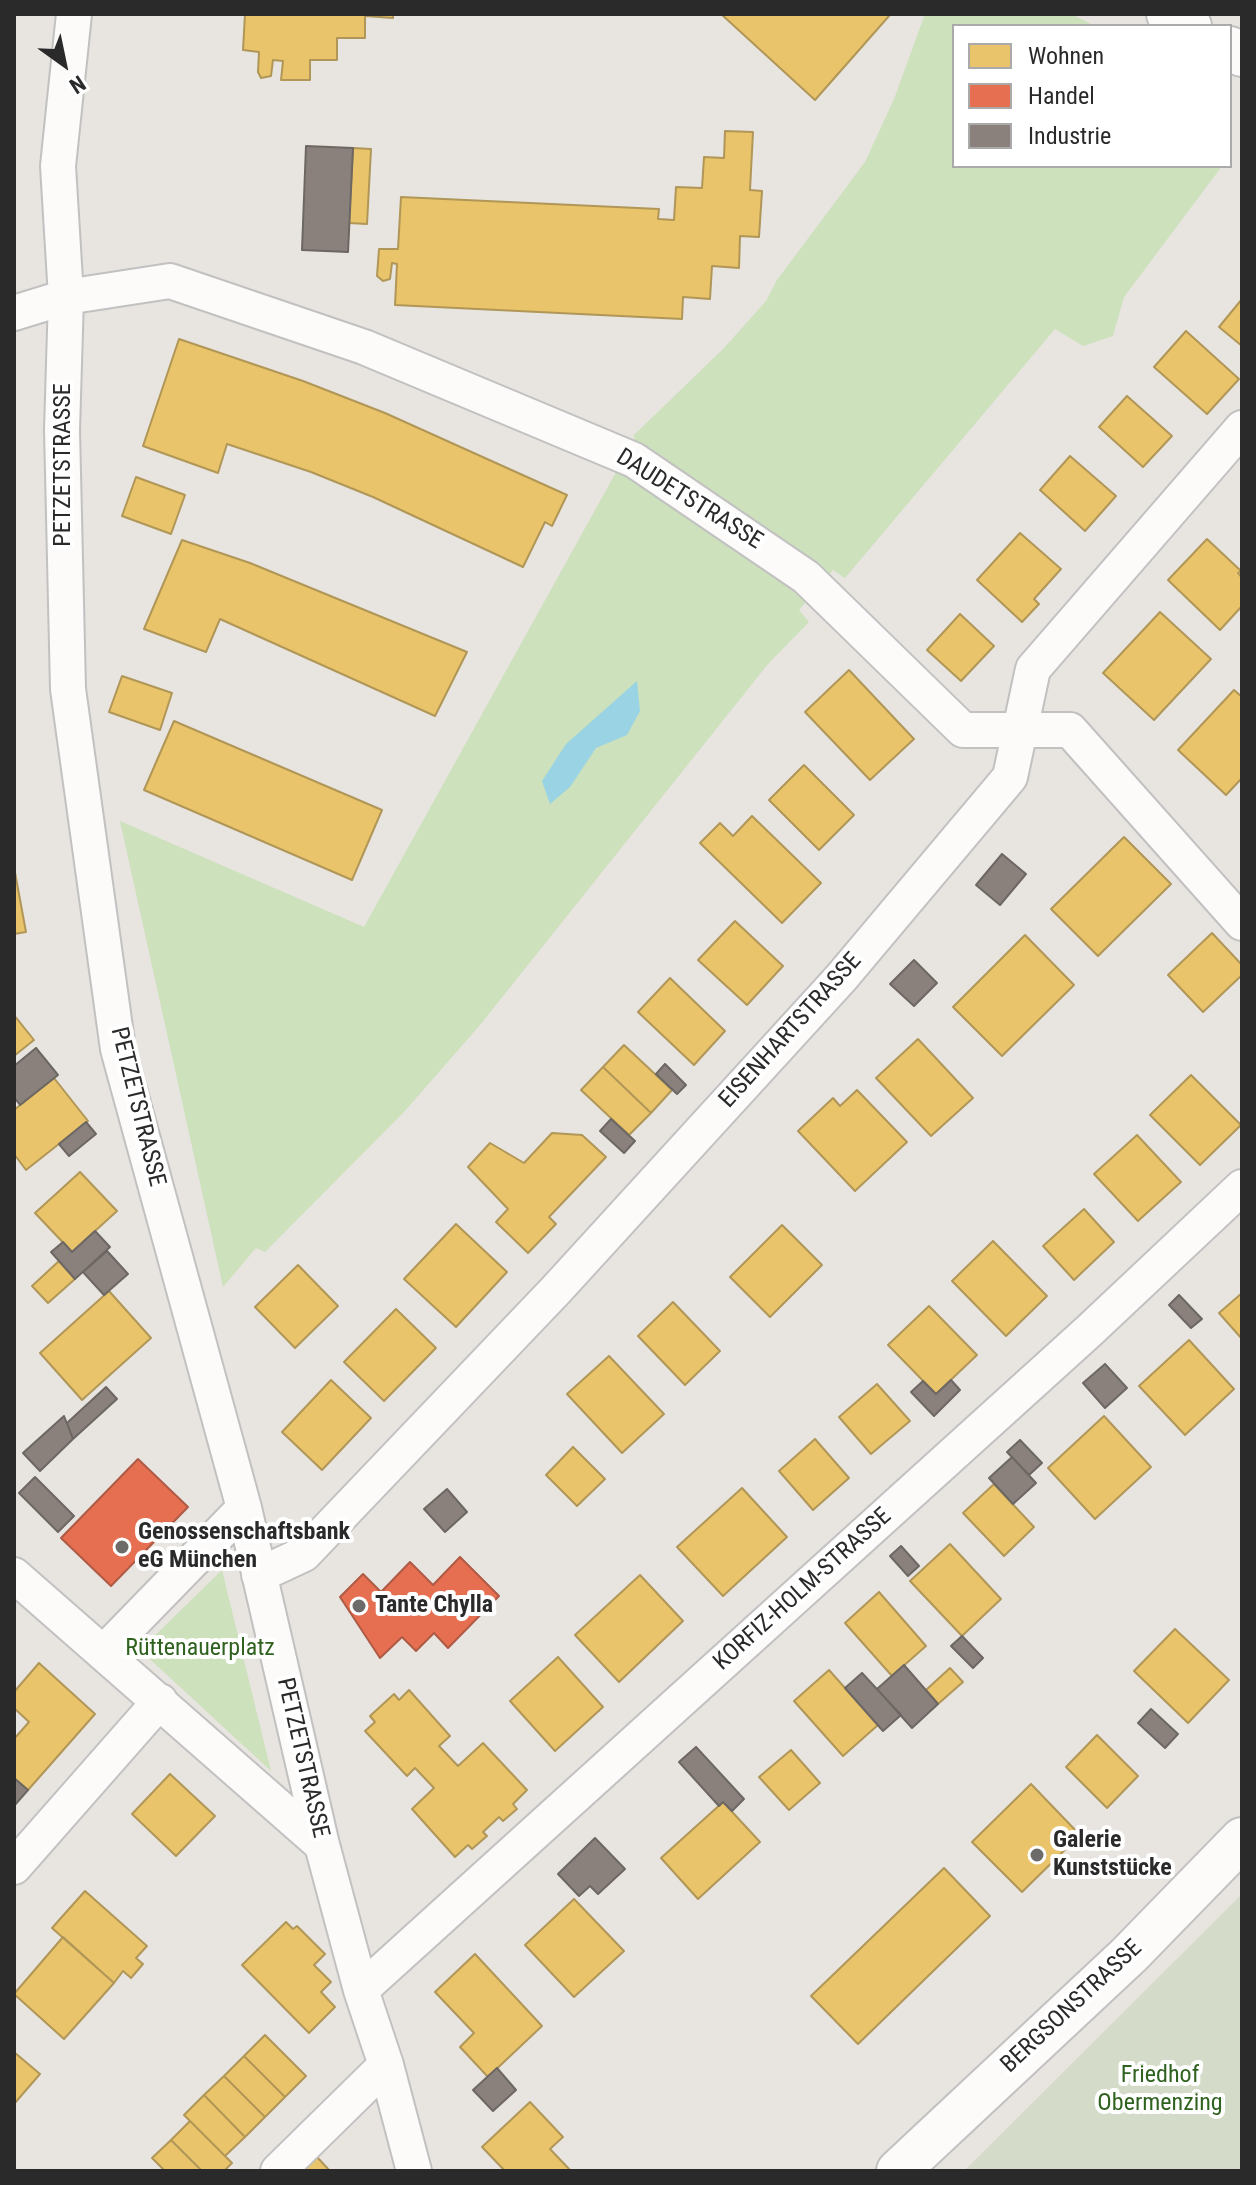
<!DOCTYPE html>
<html>
<head>
<meta charset="utf-8">
<style>
  body { margin:0 }
  #map { position:relative; width:1256px; height:2185px; overflow:hidden; background:#e8e4e0; font-family:"Roboto Condensed",sans-serif }
  canvas { display:block }
  .frame { position:absolute; inset:0; border:16px solid #2a2a2a; pointer-events:none }
  .legend { position:absolute; left:952px; top:24px; width:280px; height:144px; box-sizing:border-box; background:#fff; border:2px solid #aaa; margin:0; padding:10px 14px; list-style:none; font-size:24px; color:#2a2a2a }
  .legend li { display:flex; align-items:center; gap:16px; height:40px }
  .legend b { width:40px; border:2px solid #aaa }
  .north { position:absolute; left:24px; top:24px; width:80px; height:80px; -webkit-text-stroke:6px #fff; paint-order:stroke; rotate:147deg; font-size:22px; font-weight:700; line-height:32px; text-align:center; color:#2a2a2a }
  .north::after { content:''; display:block; margin:auto; width:28px; height:36px; background:#2a2a2a; clip-path:polygon(50% 0,100% 100%,50% 72%,0 100%) }
</style>
</head>
<body>
<div id="map">
<canvas width="1256" height="2185"></canvas>
<div class="frame"></div>
<ul class="legend">
<li><b style="height:22px;background:#e9c46a"></b>Wohnen</li>
<li><b style="height:22px;background:#e76f51"></b>Handel</li>
<li><b style="height:22px;background:#8a817c"></b>Industrie</li>
</ul>
<div class="north">N</div>
</div>
<script>
const c = document.querySelector('canvas').getContext('2d');
c.lineJoin = 'round';
function fillPath(path, color) { c.fillStyle = color; c.fill(path, 'evenodd'); }
const poly = rows => new Path2D(rows.map(r => 'M' + r).join(''));
function stroke(path, color, width, dash) { c.strokeStyle = color; c.lineWidth = width; c.lineCap = dash ? 'butt' : 'round'; c.setLineDash(dash || []); c.stroke(path); }
function drawText(font, color, halo, rows, align = 'center') {
  c.font = font + ' "Roboto Condensed",sans-serif'; c.lineWidth = 8; c.setLineDash([]); c.textBaseline = 'middle'; c.strokeStyle = halo; c.fillStyle = color; for (const [text, x, y, turn = 0] of rows) {
    c.save(); c.translate(x, y); c.rotate((+turn || 0) * Math.PI / 180); c.textAlign = isNaN(turn) ? turn : align; if (halo) c.strokeText(text, 0, 0); c.fillText(text, 0, 0); c.restore();
  }
}
fillPath(poly([
  [925,14,1071,14,1095,26,954,26,954,166,1222,166,1124,297,1113,336,1083,346,1055,329,845,578,833,570,799,610,809,622,768,664,480,1025,404,1112,265,1252,256,1248,223,1287,120,821,364,927,635,438,633,436,724,348,766,301,777,280,865,162,894,99],
  [222,1570,271,1771,140,1650]
]), '#cce1bc');
fillPath(poly([
  [1242,1894,1242,2171,964,2171]
]), '#d5dbc9');
fillPath(poly([
  [637,681,640,711,627,735,596,748,570,787,550,804,542,781,566,744]
]), '#9ad4e4');
const homes = poly([
  [245,14,393,14,393,18,365,16,365,38,337,38,337,60,310,60,310,80,281,80,283,61,273,60,271,76,261,78,258,72,259,52,243,50,245,14],
  [721,14,887,14,889,16,815,100,721,14],
  [725,131,753,132,750,190,762,191,759,237,740,236,739,268,712,266,710,299,683,297,682,319,395,305,397,264,392,263,390,279,383,281,377,276,379,249,398,249,401,197,659,209,658,219,674,220,676,187,702,188,704,157,724,158,725,131],
  [353,148,371,149,367,224,349,223,353,148],
  [1242,299,1242,346,1219,327,1242,299],
  [1186,331,1239,379,1207,414,1154,367,1186,331],
  [179,339,303,381,385,413,567,495,552,526,545,522,523,567,373,497,311,472,227,444,218,473,143,446,179,339],
  [1127,396,1172,436,1143,467,1099,427,1127,396],
  [1070,456,1116,496,1085,531,1040,490,1070,456],
  [136,477,185,495,171,534,122,516,136,477],
  [1020,533,1061,569,1034,599,1039,604,1022,622,977,580,1020,533],
  [1207,539,1241,571,1238,573,1242,578,1242,606,1220,630,1168,580,1207,539],
  [182,540,250,563,467,652,435,716,220,619,206,652,144,629,182,540],
  [1160,612,1211,659,1154,720,1103,673,1160,612],
  [960,614,994,646,961,681,927,650,960,614],
  [849,670,914,739,870,780,805,712,849,670],
  [122,676,172,693,160,730,109,712,122,676],
  [1234,690,1242,697,1242,778,1226,795,1178,750,1234,690],
  [174,721,382,810,352,880,144,790,174,721],
  [804,765,854,815,819,850,769,800,804,765],
  [752,816,821,883,782,923,700,843,720,823,733,836,752,816],
  [1124,837,1171,884,1098,956,1051,909,1124,837],
  [14,867,26,932,14,934,14,867],
  [735,921,783,966,747,1005,698,960,735,921],
  [1212,933,1242,965,1242,975,1203,1012,1168,975,1212,933],
  [1025,935,1074,985,1002,1056,953,1007,1025,935],
  [670,978,725,1031,694,1065,638,1012,670,978],
  [14,1015,34,1040,14,1056,14,1015],
  [918,1039,973,1098,931,1136,876,1078,918,1039],
  [624,1045,672,1090,651,1113,603,1067,624,1045],
  [603,1067,651,1113,629,1135,581,1090,603,1067],
  [1191,1075,1241,1125,1200,1165,1150,1115,1191,1075],
  [54,1078,88,1121,26,1170,14,1154,14,1110,54,1078],
  [857,1090,907,1142,855,1191,798,1131,833,1098,840,1106,857,1090],
  [552,1133,582,1135,606,1157,549,1217,556,1224,528,1253,496,1222,508,1209,468,1167,490,1143,524,1163,552,1133],
  [1137,1135,1181,1182,1138,1221,1094,1174,1137,1135],
  [80,1172,117,1211,72,1252,35,1213,80,1172],
  [1084,1209,1114,1242,1074,1280,1043,1246,1084,1209],
  [456,1224,507,1272,456,1327,404,1279,456,1224],
  [782,1225,822,1265,770,1317,730,1277,782,1225],
  [993,1241,1047,1296,1006,1336,952,1281,993,1241],
  [59,1261,75,1279,48,1303,32,1286,59,1261],
  [298,1265,338,1306,295,1348,255,1307,298,1265],
  [109,1291,151,1338,82,1400,40,1353,109,1291],
  [1242,1293,1242,1339,1219,1313,1242,1293],
  [673,1302,720,1351,685,1385,638,1336,673,1302],
  [929,1306,977,1355,936,1394,888,1345,929,1306],
  [396,1309,436,1348,384,1401,344,1362,396,1309],
  [1189,1340,1234,1389,1185,1435,1139,1386,1189,1340],
  [609,1356,664,1414,622,1453,567,1394,609,1356],
  [331,1380,371,1418,322,1470,282,1432,331,1380],
  [877,1384,910,1421,871,1454,839,1417,877,1384],
  [1104,1416,1151,1467,1095,1519,1048,1468,1104,1416],
  [815,1439,849,1478,813,1510,779,1471,815,1439],
  [573,1447,605,1479,577,1506,546,1475,573,1447],
  [994,1484,1034,1527,1004,1556,963,1513,994,1484],
  [742,1488,787,1537,723,1596,677,1547,742,1488],
  [950,1544,1001,1599,962,1636,910,1581,950,1544],
  [640,1575,683,1621,619,1682,575,1635,640,1575],
  [879,1592,926,1646,892,1676,845,1623,879,1592],
  [1175,1629,1229,1680,1188,1723,1134,1671,1175,1629],
  [558,1657,603,1707,555,1751,510,1701,558,1657],
  [39,1663,95,1714,28,1790,14,1778,14,1739,29,1722,14,1708,14,1692,39,1663],
  [950,1668,963,1682,938,1704,926,1690,950,1668],
  [829,1670,878,1725,843,1756,794,1701,829,1670],
  [409,1690,450,1736,439,1746,458,1766,483,1743,527,1790,513,1804,517,1809,503,1821,499,1817,483,1832,487,1836,472,1849,468,1845,455,1857,412,1809,434,1788,415,1768,407,1776,365,1731,375,1722,370,1716,394,1694,399,1700,409,1690],
  [1097,1735,1138,1776,1107,1808,1066,1767,1097,1735],
  [791,1750,820,1783,789,1810,759,1777,791,1750],
  [170,1774,215,1816,176,1856,132,1814,170,1774],
  [1031,1784,1080,1835,1022,1892,972,1842,1031,1784],
  [723,1802,760,1842,698,1899,661,1858,723,1802],
  [944,1868,990,1916,858,2044,811,1996,944,1868],
  [85,1891,147,1946,136,1958,143,1964,131,1978,123,1971,114,1983,52,1928,85,1891],
  [574,1899,624,1951,574,1997,525,1945,574,1899],
  [286,1922,293,1929,297,1926,325,1954,314,1965,331,1982,321,1992,335,2007,309,2033,242,1965,286,1922],
  [63,1937,114,1983,64,2039,14,1994,63,1937],
  [475,1954,542,2026,488,2077,460,2047,474,2033,435,1992,475,1954],
  [265,2035,306,2076,285,2097,244,2056,265,2035],
  [14,2052,40,2074,14,2104,14,2052],
  [244,2056,285,2097,265,2117,224,2076,244,2056],
  [224,2076,265,2117,245,2137,204,2095,224,2076],
  [204,2095,245,2137,225,2156,184,2115,204,2095],
  [530,2102,563,2137,550,2149,571,2171,505,2171,482,2147,530,2102],
  [190,2121,232,2163,224,2171,202,2171,171,2140,190,2121],
  [171,2140,202,2171,165,2171,152,2158,171,2140],
  [317,2157,330,2171,302,2171,317,2157]
]);
fillPath(homes, '#e9c46a');
stroke(homes, '#b09657', 2);
const shops = poly([
  [138,1459,188,1507,111,1586,61,1538,138,1459],
  [460,1557,499,1596,448,1648,434,1633,416,1651,402,1637,380,1658,340,1597,363,1574,381,1592,410,1562,433,1585,460,1557]
]);
fillPath(shops, '#e76f51');
stroke(shops, '#ae5a45', 2);
const industry = poly([
  [306,146,353,148,348,252,302,250,306,146],
  [1002,854,1026,874,1000,905,976,885,1002,854],
  [914,960,937,983,914,1006,890,984,914,960],
  [36,1048,58,1075,20,1105,14,1097,14,1066,36,1048],
  [665,1064,686,1085,677,1094,656,1074,665,1064],
  [611,1119,635,1141,624,1153,600,1131,611,1119],
  [86,1122,96,1134,69,1156,59,1144,86,1122],
  [95,1231,110,1247,75,1279,51,1252,63,1242,72,1252,95,1231],
  [107,1251,128,1274,104,1295,83,1272,107,1251],
  [1179,1295,1202,1319,1191,1328,1169,1305,1179,1295],
  [1105,1364,1127,1388,1105,1408,1083,1383,1105,1364],
  [951,1380,960,1390,934,1416,911,1392,923,1381,936,1394,951,1380],
  [106,1387,117,1399,73,1439,67,1423,106,1387],
  [64,1416,73,1439,40,1471,23,1453,64,1416],
  [1020,1440,1042,1463,1029,1475,1007,1452,1020,1440],
  [1012,1457,1036,1483,1013,1504,989,1478,1012,1457],
  [35,1477,74,1516,58,1532,19,1493,35,1477],
  [447,1489,467,1512,445,1532,424,1509,447,1489],
  [901,1546,919,1566,908,1576,890,1556,901,1546],
  [962,1636,983,1658,973,1668,951,1646,962,1636],
  [904,1665,938,1704,912,1728,877,1689,904,1665],
  [862,1673,901,1715,883,1731,845,1688,862,1673],
  [1151,1709,1178,1734,1165,1748,1138,1723,1151,1709],
  [696,1747,744,1799,732,1811,723,1802,719,1806,679,1762,696,1747],
  [14,1778,28,1790,14,1806,14,1778],
  [595,1838,625,1869,598,1894,590,1886,579,1896,558,1874,595,1838],
  [497,2068,516,2090,493,2111,473,2090,497,2068]
]);
fillPath(industry, '#8a817c');
stroke(industry, '#6d6763', 2);
const minor = poly([
  [74,14,58,166,66,297,62,430,68,689,118,1049,244,1508,322,1845,361,1990,386,2065,414,2171],
  [14,313,66,297,170,281,364,347,634,460,806,577,963,730,1070,730,1242,923],
  [14,1575,322,1845],
  [259,1575,304,1554,556,1290,841,978,1010,777,1033,669,1242,428],
  [104,1652,244,1508],
  [14,1867,160,1701],
  [361,1990,1089,1331,1242,1187],
  [278,2171,386,2065]
]);
const tertiary = poly([
  [1168,14,1190,26],
  [1230,48,1242,55],
  [898,2171,1129,1955,1242,1839]
]);
stroke(minor, '#c2c1c1', 38);
stroke(tertiary, '#c2c1c1', 46);
stroke(minor, '#fcfbfa', 34);
stroke(tertiary, '#fcfbfa', 42);
for (const [x, y, r, color] of [
  [122,1547,8,"#6c6b6a"],
  [359,1606,8,"#6c6b6a"],
  [1037,1855,8,"#6c6b6a"]
]) { const dot = new Path2D(); dot.arc(x, y, r, 0, 2 * Math.PI); c.fillStyle = color; c.fill(dot); stroke(dot, '#fff', 3); }
drawText('24px', '#2a2a2a', '#fff', [
  ["PETZETSTRASSE",64,465,-90],
  ["DAUDETSTRASSE",689,500,32],
  ["EISENHARTSTRASSE",791,1031,-48],
  ["PETZETSTRASSE",137,1107,76],
  ["KORFIZ-HOLM-STRASSE",803,1590,-42],
  ["PETZETSTRASSE",302,1758,77],
  ["BERGSONSTRASSE",1072,2007,-43]
]);
drawText('bold 24px', '#2a2a2a', '#fff', [
  ["Genossenschaftsbank",138,1533],
  ["eG München",138,1561],
  ["Tante Chylla",375,1606],
  ["Galerie",1053,1841],
  ["Kunststücke",1053,1869]
], 'left');
drawText('24px', '#30621f', '#fff', [
  ["Rüttenauerplatz",200,1649],
  ["Friedhof",1160,2076],
  ["Obermenzing",1160,2104]
]);
</script>
</body>
</html>
